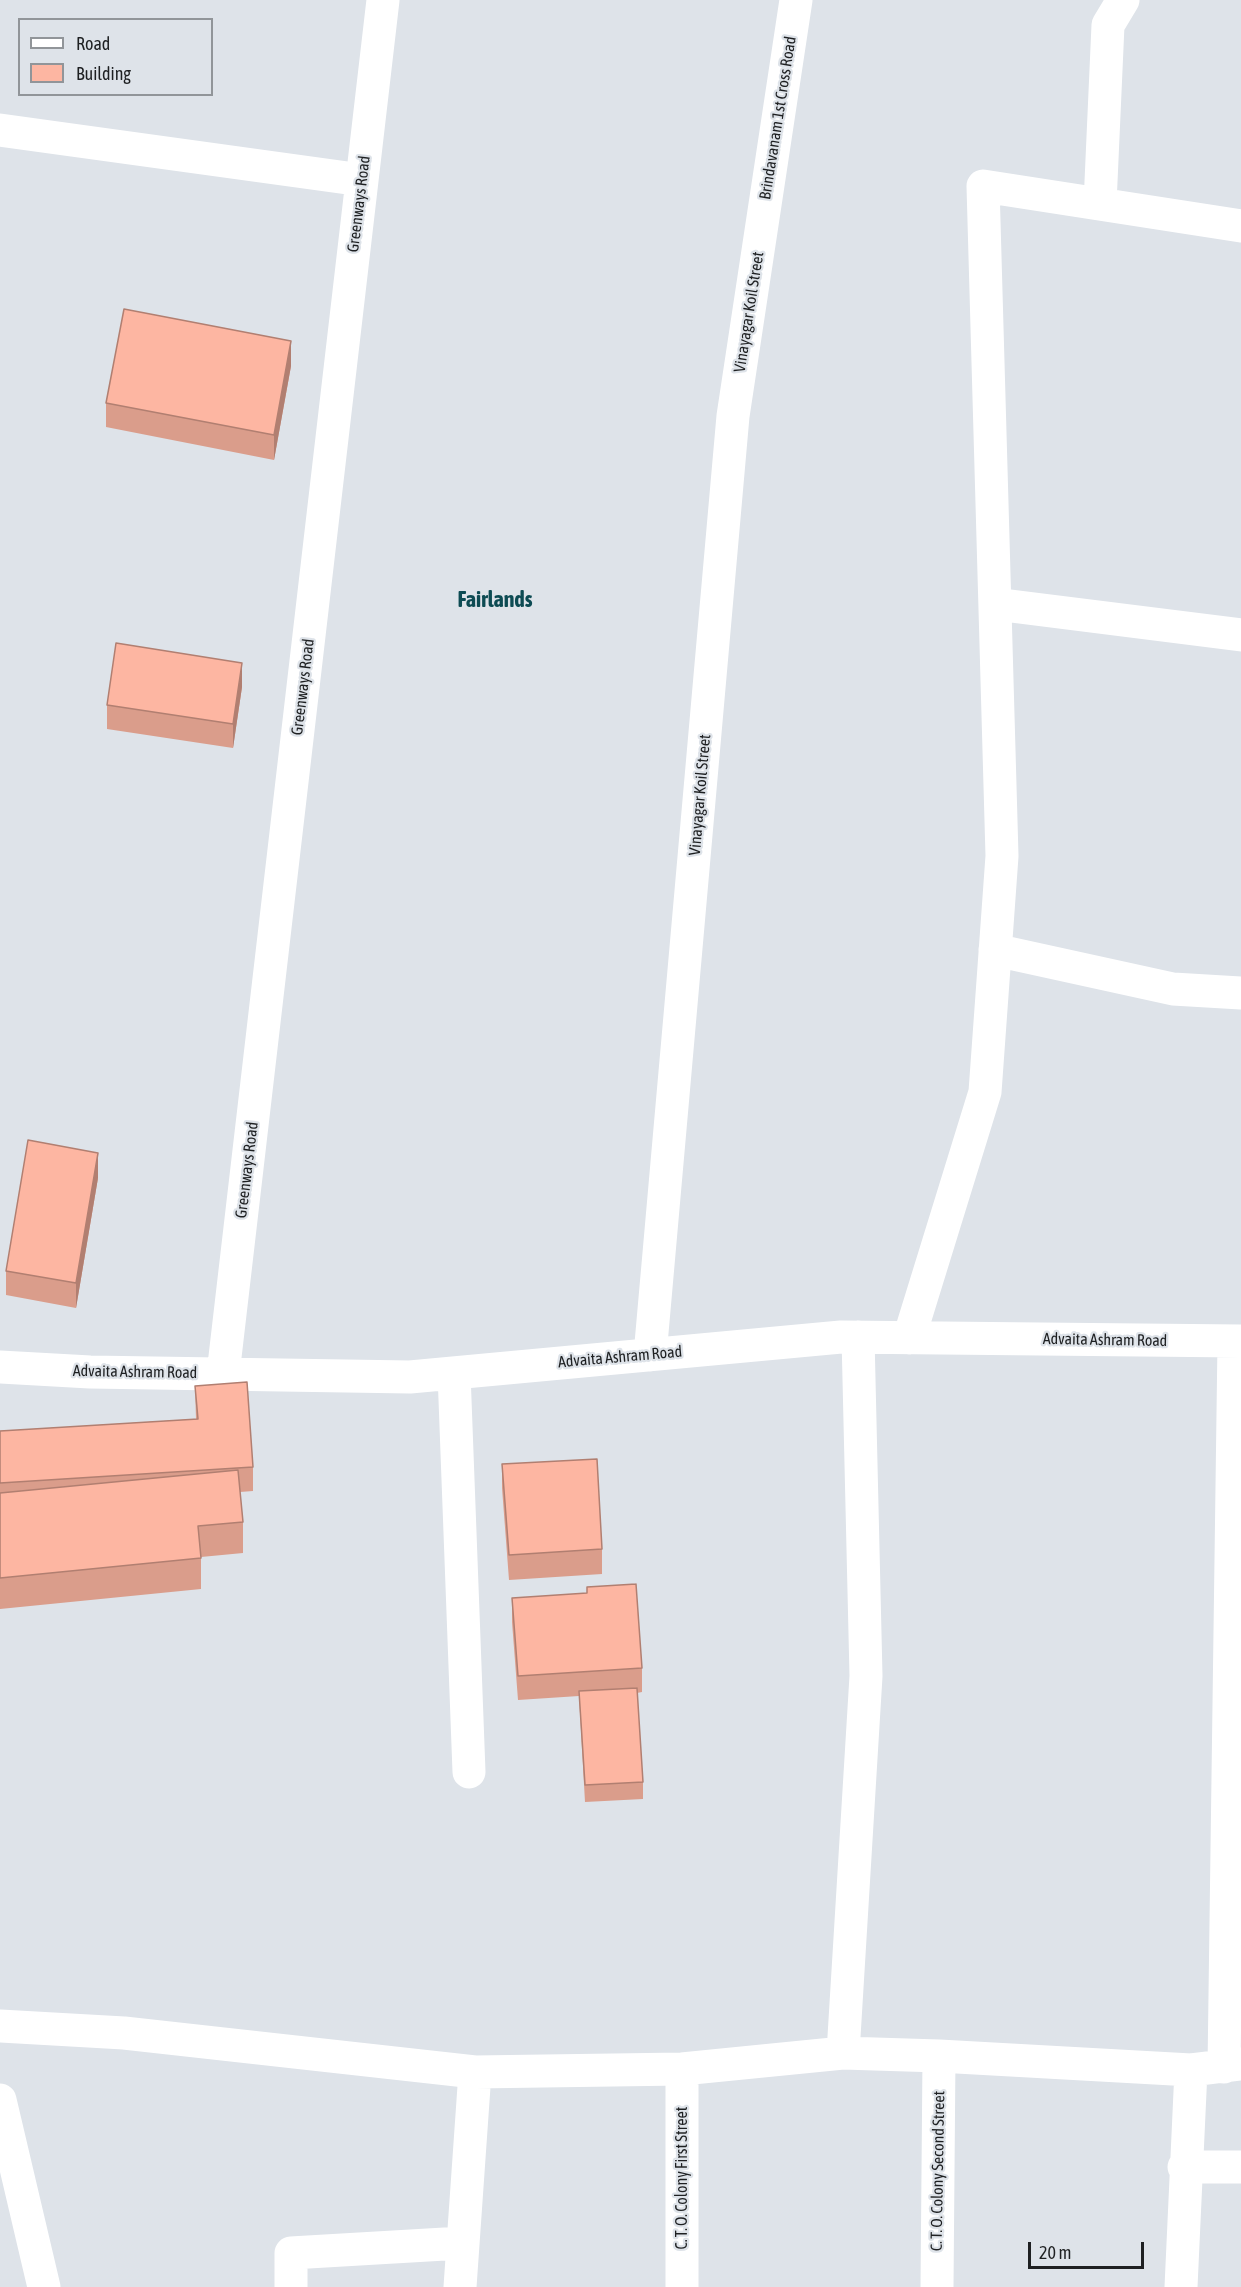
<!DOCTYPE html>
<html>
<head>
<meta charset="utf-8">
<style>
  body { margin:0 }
  #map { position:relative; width:1241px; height:2287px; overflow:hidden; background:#dee3e9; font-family:"Asap Condensed",sans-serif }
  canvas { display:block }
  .legend { position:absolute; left:18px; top:18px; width:195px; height:78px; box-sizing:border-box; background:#dee3e9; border:2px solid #919599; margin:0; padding:8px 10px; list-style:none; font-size:18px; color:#1e2022 }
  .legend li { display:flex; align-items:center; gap:12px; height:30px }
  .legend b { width:30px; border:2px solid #919599 }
  .scale { position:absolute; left:1028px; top:2242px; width:116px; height:27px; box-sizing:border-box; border:3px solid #1e2022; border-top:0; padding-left:8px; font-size:18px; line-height:21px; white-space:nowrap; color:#1e2022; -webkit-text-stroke:4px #dee3e9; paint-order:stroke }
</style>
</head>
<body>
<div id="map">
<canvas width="1241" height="2287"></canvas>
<ul class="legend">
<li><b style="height:8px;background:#fff"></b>Road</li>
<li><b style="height:16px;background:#fdb6a2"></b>Building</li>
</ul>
<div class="scale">20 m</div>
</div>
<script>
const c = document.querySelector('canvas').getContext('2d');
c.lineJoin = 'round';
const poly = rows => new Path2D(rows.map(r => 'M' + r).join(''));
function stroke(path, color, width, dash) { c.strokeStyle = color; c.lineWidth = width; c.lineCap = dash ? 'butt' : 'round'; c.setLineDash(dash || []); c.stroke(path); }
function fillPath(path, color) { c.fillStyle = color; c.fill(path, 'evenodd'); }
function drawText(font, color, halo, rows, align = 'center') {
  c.font = font + ' "Asap Condensed",sans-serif'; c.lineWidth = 4.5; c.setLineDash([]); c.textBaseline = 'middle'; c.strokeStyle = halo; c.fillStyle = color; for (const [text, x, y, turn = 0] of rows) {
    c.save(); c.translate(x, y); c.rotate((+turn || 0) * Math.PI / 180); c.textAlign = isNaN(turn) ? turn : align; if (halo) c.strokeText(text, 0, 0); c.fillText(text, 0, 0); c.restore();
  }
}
stroke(poly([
  [0,130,362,180],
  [1100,204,1108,25,1123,0],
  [995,604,1241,635],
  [995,950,1173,989,1241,993],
  [909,1338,985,1092,1002,856,983,186,1241,226],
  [650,1355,733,416,796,0],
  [0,1367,90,1372,410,1377,841,1337,1241,1341],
  [454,1373,469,1772],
  [223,1374,383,0],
  [0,2026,124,2033,475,2072,682,2069,843,2053,939,2056,1191,2070,1241,2064],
  [843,2053,866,1676,858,1337],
  [1224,2067,1234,1341],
  [682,2069,682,2287],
  [1184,2167,1241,2167],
  [291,2287,291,2253,462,2243],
  [460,2287,475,2072],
  [937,2287,939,2056],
  [1181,2287,1191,2070]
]), '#fff', 33);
stroke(poly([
  [0,2100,44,2287]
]), '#fff', 33);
fillPath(poly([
  [291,366,274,460,106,427,106,403],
  [242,687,233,748,107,729,107,705],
  [98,1178,76,1308,6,1295,6,1271],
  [195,1386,253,1467,253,1491,240,1492,243,1522,243,1553,201,1557,201,1589,0,1609,0,1431,196,1419],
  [502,1464,602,1549,602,1574,509,1580,502,1488],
  [512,1598,642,1668,642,1692,637,1693,643,1782,643,1799,585,1802,579,1696,518,1700,512,1622]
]), '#da9d8b');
fillPath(poly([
  [291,341,291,366,274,460,274,435],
  [242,663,242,687,233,748,233,724],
  [98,1153,98,1178,76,1308,76,1283]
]), '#b17f71');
const building = poly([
  [124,309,291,341,274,435,106,403,124,309],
  [116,643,242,663,233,724,107,705,116,643],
  [28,1140,98,1153,76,1283,6,1271,28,1140],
  [247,1382,253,1467,0,1483,0,1431,198,1419,195,1386,247,1382],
  [597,1459,602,1549,509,1555,502,1464,597,1459],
  [238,1470,243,1522,198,1526,201,1558,0,1578,0,1493,238,1470],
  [636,1584,642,1668,518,1676,512,1598,587,1593,587,1587,636,1584],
  [637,1688,643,1782,585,1785,579,1691,637,1688]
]);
fillPath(building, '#fdb6a2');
stroke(building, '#b17f71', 1.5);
drawText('16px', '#1e2022', '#dee3e9', [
  ["Brindavanam 1st Cross Road",778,118,-81],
  ["Greenways Road",359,204,-83],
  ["Vinayagar Koil Street",749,312,-81],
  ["Greenways Road",303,687,-83],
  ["Vinayagar Koil Street",700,795,-85],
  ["Greenways Road",247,1170,-83],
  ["Advaita Ashram Road",1105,1340,1],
  ["Advaita Ashram Road",620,1357,-5],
  ["Advaita Ashram Road",135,1372,1],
  ["C. T. O. Colony Second Street",938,2171,-89],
  ["C. T. O. Colony First Street",682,2178,-90]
]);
drawText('bold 22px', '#0d4b53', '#dee3e9', [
  ["Fairlands",495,600]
]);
</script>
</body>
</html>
